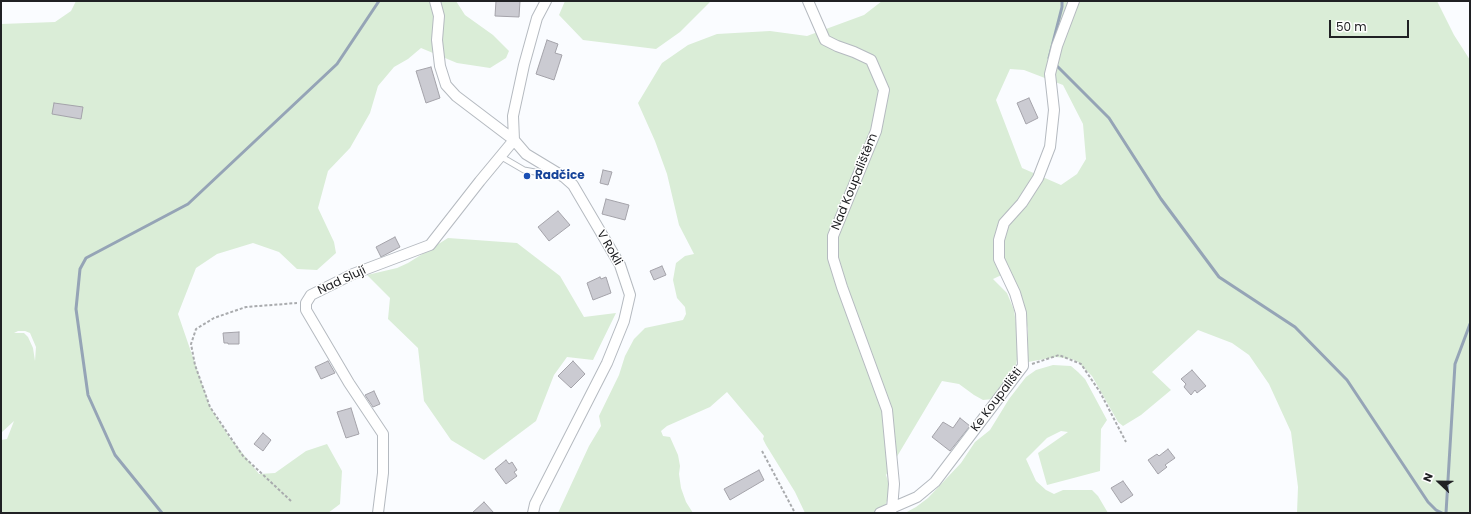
<!DOCTYPE html>
<html>
<head>
<meta charset="utf-8">
<style>
  body { margin:0 }
  #map { position:relative; width:1471px; height:514px; overflow:hidden; background:#fafcff; font-family:Poppins,sans-serif }
  canvas { display:block }
  .frame { position:absolute; inset:0; border:2px solid #202124; pointer-events:none }
  .north { position:absolute; left:1419px; top:462px; width:40px; height:40px; -webkit-text-stroke:3px #fff; paint-order:stroke; rotate:292deg; font-size:11px; font-weight:700; line-height:16px; text-align:center; color:#202124 }
  .north::after { content:''; display:block; margin:auto; width:14px; height:18px; background:#202124; clip-path:polygon(50% 0,100% 100%,50% 72%,0 100%) }
  .scale { position:absolute; left:1329px; top:20px; width:80px; height:18px; box-sizing:border-box; border:2px solid #202124; border-top:0; padding-left:5px; font-size:12px; line-height:14px; white-space:nowrap; color:#202124; -webkit-text-stroke:3px #fff; paint-order:stroke }
</style>
</head>
<body>
<div id="map">
<canvas width="1471" height="514"></canvas>
<div class="frame"></div>
<div class="north">N</div>
<div class="scale">50 m</div>
</div>
<script>
const c = document.querySelector('canvas').getContext('2d');
c.lineJoin = 'round';
function fillPath(path, color) { c.fillStyle = color; c.fill(path, 'evenodd'); }
const poly = rows => new Path2D(rows.map(r => 'M' + r).join(''));
function stroke(path, color, width, dash) { c.strokeStyle = color; c.lineWidth = width; c.lineCap = dash ? 'butt' : 'round'; c.setLineDash(dash || []); c.stroke(path); }
function drawText(font, color, halo, rows, align = 'center') {
  c.font = font + ' Poppins,sans-serif'; c.lineWidth = 3; c.setLineDash([]); c.textBaseline = 'middle'; c.strokeStyle = halo; c.fillStyle = color; for (const [text, x, y, turn = 0] of rows) {
    c.save(); c.translate(x, y); c.rotate((+turn || 0) * Math.PI / 180); c.textAlign = isNaN(turn) ? turn : align; if (halo) c.strokeText(text, 0, 0); c.fillText(text, 0, 0); c.restore();
  }
}
fillPath(poly([
  [76,1,456,1,465,15,493,35,509,51,506,58,490,68,457,63,421,48,408,59,394,67,378,86,370,113,350,148,328,171,318,208,334,242,336,253,317,270,297,269,279,252,253,243,217,254,196,268,178,314,210,407,228,435,259,474,275,473,306,451,327,444,342,471,340,504,328,513,1,513,1,440,7,439,14,421,1,433,1,24,55,22,71,11],
  [18,331,25,331,30,333,36,347,35,361,33,348,28,337,24,333,14,333],
  [565,1,711,1,680,32,656,49,583,40,559,15],
  [882,1,1437,1,1454,35,1470,60,1470,513,1297,513,1298,487,1291,432,1269,384,1249,355,1232,343,1198,330,1152,372,1171,390,1141,415,1123,426,1118,422,1092,376,1078,362,1072,359,1056,357,1028,362,1028,329,1020,296,1008,272,993,279,1007,293,1014,310,1018,338,1018,355,1014,374,993,399,983,400,974,395,959,384,942,381,886,475,889,484,889,493,886,504,883,509,875,513,805,513,795,492,766,445,763,439,764,436,727,392,710,407,667,426,661,431,663,436,670,437,678,455,680,466,679,474,681,488,686,502,693,513,558,513,589,446,601,426,599,416,619,375,625,356,634,339,645,328,683,320,686,314,685,307,677,298,673,280,676,263,685,256,694,254,679,225,667,174,655,141,638,103,662,63,688,45,717,34,770,31,807,36,864,15],
  [1010,69,1024,70,1063,85,1083,124,1086,159,1077,174,1061,185,1022,168,996,100],
  [448,238,517,243,560,276,584,317,616,313,593,360,567,357,554,375,536,421,484,460,451,440,424,401,418,348,388,319,390,298,367,275,397,268,408,263],
  [1053,365,1071,366,1078,372,1085,379,1107,420,1101,429,1100,471,1047,485,1038,453,1068,432,1061,431,1047,438,1026,459,1036,481,1046,490,1054,494,1063,490,1092,490,1098,496,1108,513,905,513,916,507,928,498,961,463,975,442,990,430,1009,399,1026,377,1036,370]
]), '#daedd7');
stroke(poly([
  [1051,60,1049,58,1062,7,1062,1],
  [1055,64,1109,118,1161,199,1219,277,1295,327,1347,380,1428,502,1436,510,1442,513],
  [162,513,115,455,88,395,76,309,80,269,86,258,188,204,337,64,379,1],
  [1446,513,1455,364,1470,324]
]), '#95a4b6', 3);
const building = poly([
  [496,1,520,1,519,17,495,16,496,1],
  [547,40,558,44,555,53,562,55,554,80,536,74,547,40],
  [431,67,440,98,426,103,416,71,431,67],
  [1029,98,1038,118,1026,124,1017,103,1029,98],
  [54,103,83,107,81,119,52,114,54,103],
  [603,170,612,172,608,185,600,183,603,170],
  [606,199,629,205,625,220,602,214,606,199],
  [558,211,570,225,549,241,538,227,558,211],
  [395,237,400,247,381,257,376,247,395,237],
  [662,266,666,275,654,280,650,271,662,266],
  [600,277,601,279,606,277,611,293,593,300,587,283,600,277],
  [239,332,239,344,228,344,228,343,224,343,223,333,239,332],
  [328,361,335,373,321,379,315,367,328,361],
  [573,361,585,374,571,388,558,376,573,361],
  [1192,370,1206,386,1197,393,1195,390,1191,395,1184,387,1186,384,1181,379,1192,370],
  [374,391,380,404,373,407,365,395,374,391],
  [351,408,359,434,346,438,337,412,351,408],
  [960,418,970,426,950,451,932,437,943,422,953,428,960,418],
  [263,433,271,440,263,451,254,444,263,433],
  [1168,449,1175,458,1165,465,1167,467,1158,474,1148,460,1157,454,1159,456,1168,449],
  [506,460,509,464,512,462,517,470,514,472,517,476,506,484,495,469,506,460],
  [759,470,764,480,730,500,724,489,759,470],
  [1123,481,1133,495,1121,503,1111,488,1123,481],
  [484,502,494,513,472,513,484,502]
]);
fillPath(building, '#cbcbd2');
stroke(building, '#a4a3aa', 1);
const lane = poly([
  [500,156,524,170,557,176]
]);
const street = poly([
  [435,1,439,16,437,40,440,66,446,85,456,96,514,140,526,154,564,177,573,185,620,265,630,295,624,321,607,363,535,504,533,513],
  [808,1,825,40,837,46,854,52,871,60,884,90,876,131,833,236,833,258,842,287,887,410,894,484,892,509],
  [514,140,513,116,524,65,537,18,546,1],
  [378,513,383,473,383,434,349,383,306,310,306,303,311,295,353,274,430,245,480,181,514,140],
  [880,513,917,497,935,482,1023,366,1021,313,1015,293,999,259,999,240,1004,223,1022,203,1038,178,1050,147,1054,110,1050,74,1057,46,1074,1]
]);
stroke(lane, '#b5bac0', 7);
stroke(street, '#b5bac0', 12);
stroke(poly([
  [1032,364,1059,355,1081,364,1100,392,1126,442],
  [762,451,795,513],
  [291,501,243,456,210,407,195,365,191,344,196,329,214,318,246,307,297,303]
]), '#a9abae', 2, [3, 2]);
stroke(lane, '#fff', 5);
stroke(street, '#fff', 10);
for (const [x, y, r, color] of [
  [527,176,4,"#1a4fb4"]
]) { const dot = new Path2D(); dot.arc(x, y, r, 0, 2 * Math.PI); c.fillStyle = color; c.fill(dot); stroke(dot, '#fff', 1.5); }
drawText('bold 12px', '#164399', '#fff', [
  ["Radčice",535,176]
], 'left');
drawText('12px', '#202124', '#fff', [
  ["Nad Koupalištěm",855,182,-68],
  ["V Rokli",609,248,60],
  ["Nad Slují",342,281,-25],
  ["Ke Koupališti",997,400,-53]
]);
</script>
</body>
</html>
